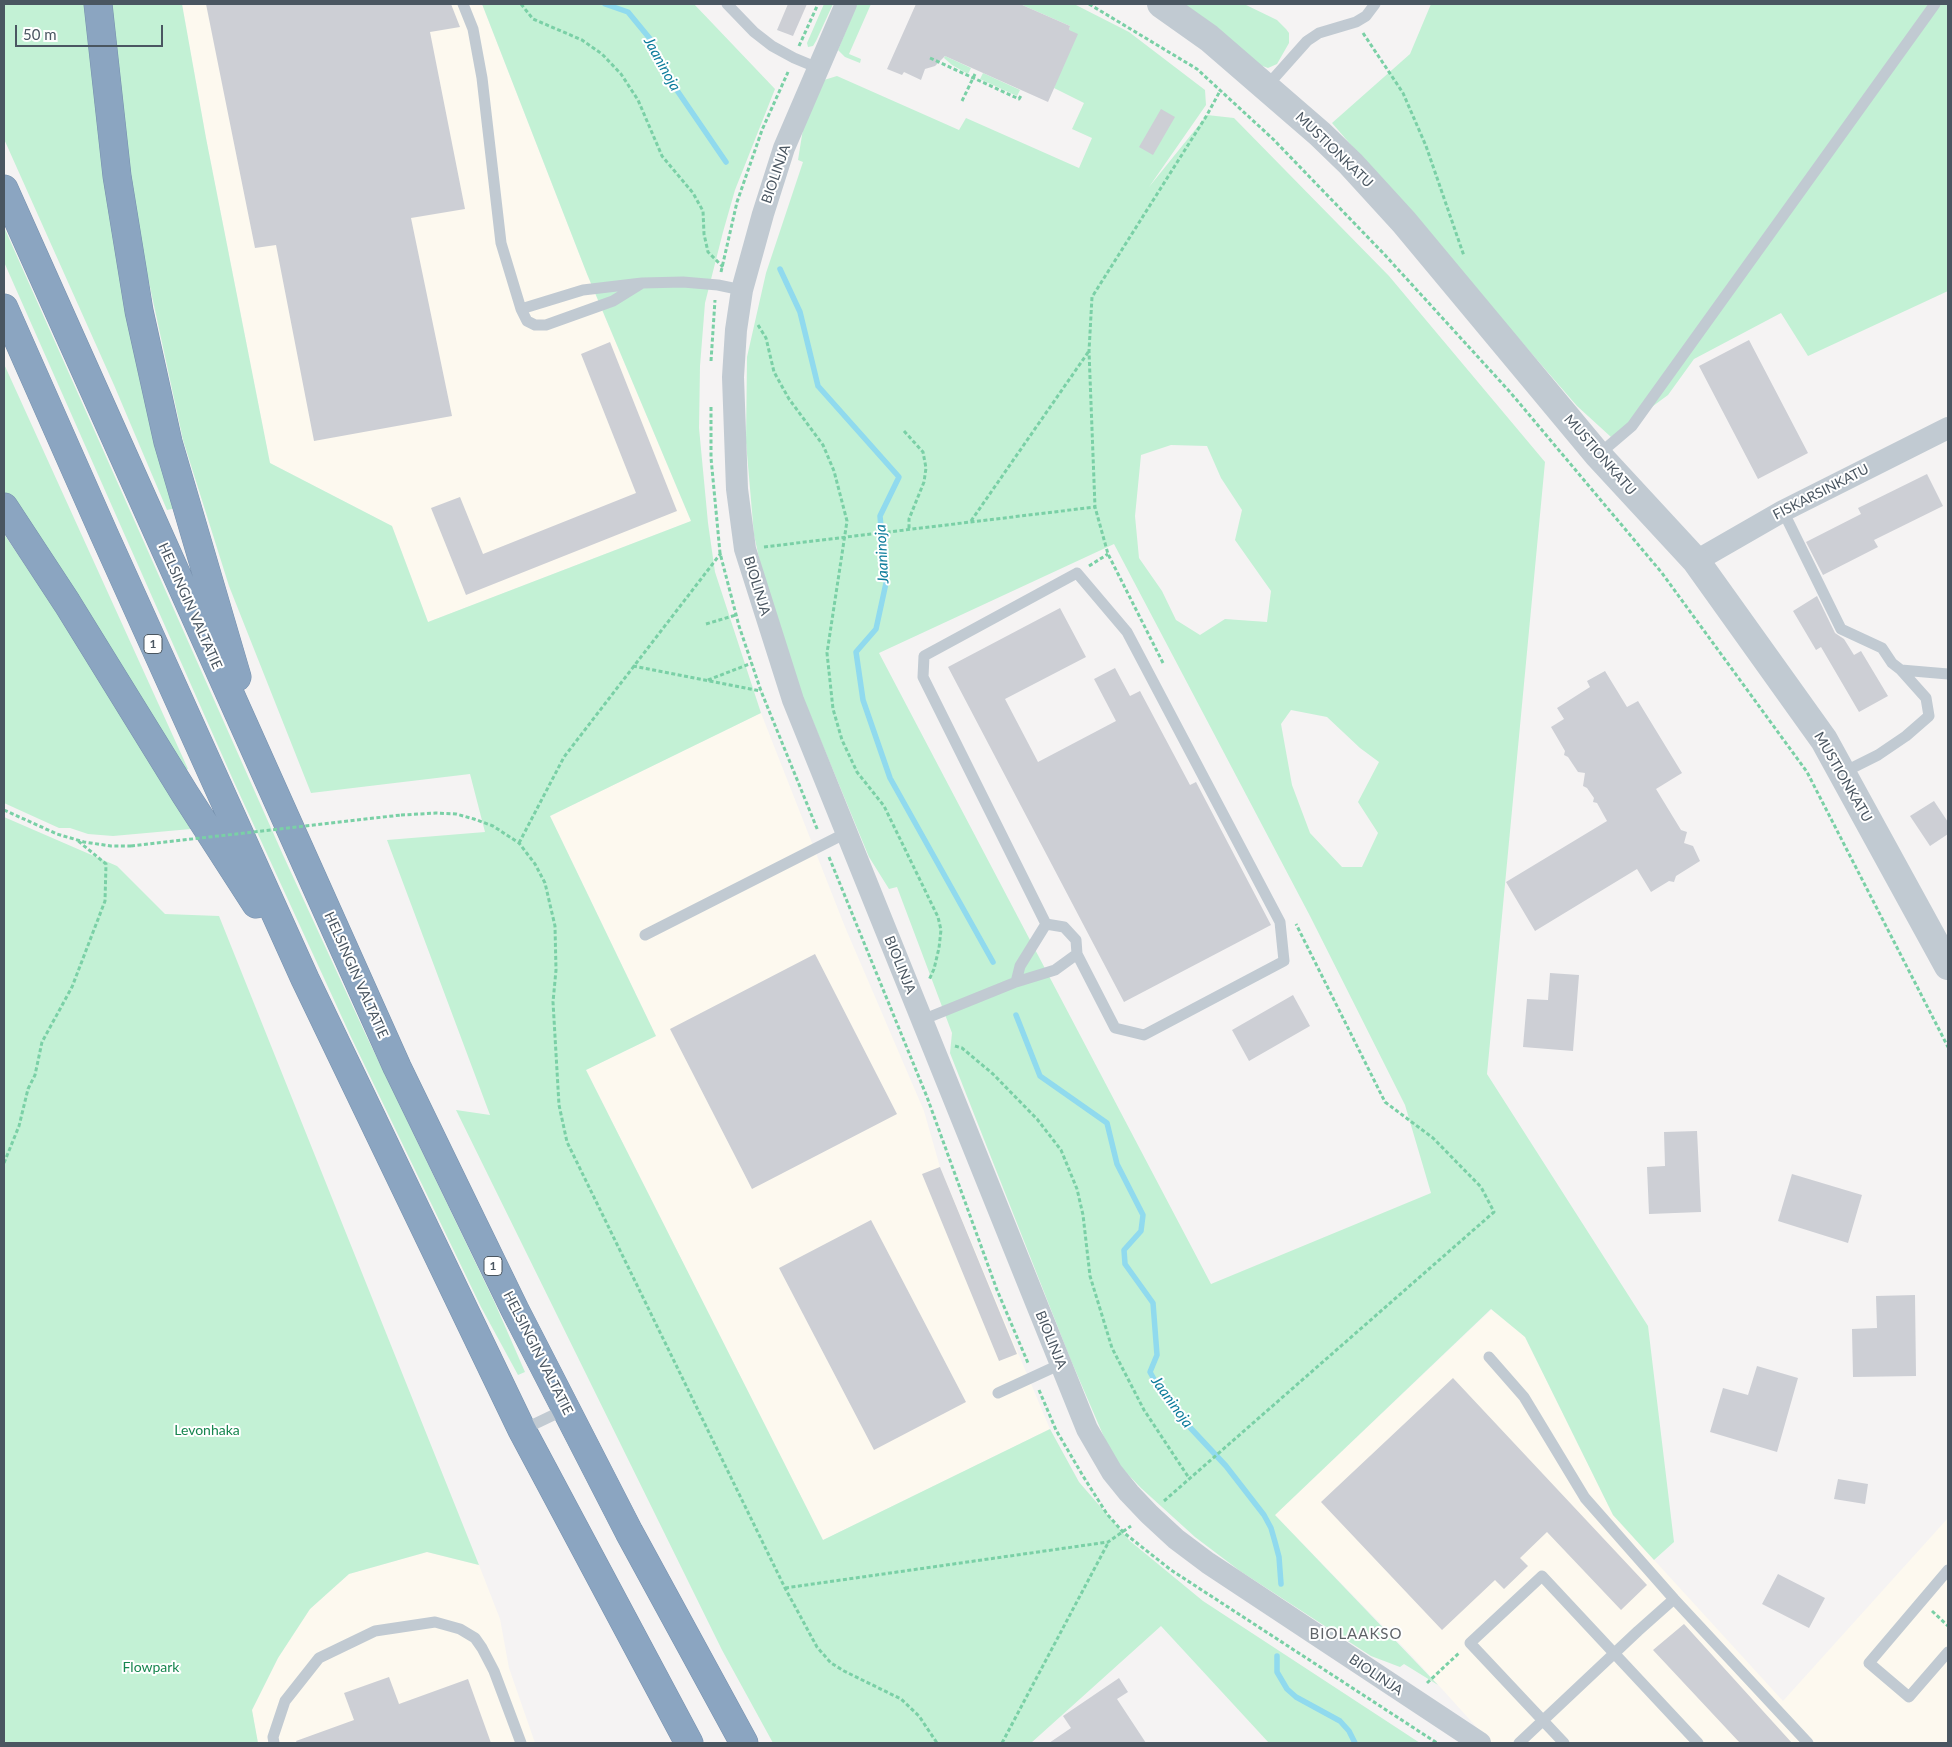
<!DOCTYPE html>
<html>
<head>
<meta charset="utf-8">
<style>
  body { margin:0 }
  #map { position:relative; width:1952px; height:1747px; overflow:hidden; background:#f5f3f3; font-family:Lato,sans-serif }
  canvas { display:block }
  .frame { position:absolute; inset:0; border:5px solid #4a5661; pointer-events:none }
  .scale { position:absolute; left:15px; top:25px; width:148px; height:22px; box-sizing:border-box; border:2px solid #4a5661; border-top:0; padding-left:6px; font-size:15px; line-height:18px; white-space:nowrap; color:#4a5661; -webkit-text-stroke:4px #fff; paint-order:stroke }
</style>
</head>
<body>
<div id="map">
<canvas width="1952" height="1747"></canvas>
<div class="frame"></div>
<div class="scale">50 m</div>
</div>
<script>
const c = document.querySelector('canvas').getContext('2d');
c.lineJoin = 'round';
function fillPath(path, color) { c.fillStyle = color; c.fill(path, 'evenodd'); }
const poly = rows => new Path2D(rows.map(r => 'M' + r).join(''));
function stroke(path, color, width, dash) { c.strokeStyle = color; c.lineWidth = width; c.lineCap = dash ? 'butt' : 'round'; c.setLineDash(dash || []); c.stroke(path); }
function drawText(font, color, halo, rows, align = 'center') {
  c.font = font + ' Lato,sans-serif'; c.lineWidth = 4; c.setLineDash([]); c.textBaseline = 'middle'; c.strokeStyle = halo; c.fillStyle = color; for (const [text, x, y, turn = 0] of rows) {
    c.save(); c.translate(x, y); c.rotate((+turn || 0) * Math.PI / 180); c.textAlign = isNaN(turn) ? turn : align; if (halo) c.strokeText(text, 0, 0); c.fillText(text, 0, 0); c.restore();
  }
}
fillPath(poly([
  [182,4,482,4,587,274,691,521,428,622,392,526,270,463,206,138],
  [761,713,845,927,924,1111,940,1167,1050,1429,823,1540,586,1070,656,1036,550,816],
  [1492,1309,1525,1337,1613,1515,1783,1701,1948,1518,1948,1743,1493,1743,1489,1741,1414,1658,1275,1515],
  [427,1552,479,1565,500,1619,509,1668,535,1743,258,1743,252,1710,278,1658,310,1609,349,1574]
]), '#fdf9ef');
fillPath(poly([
  [4,4,87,4,176,508,167,510,114,385,4,139],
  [111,4,182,4,206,138,270,463,392,526,428,622,691,521,587,274,482,4,694,4,775,89,735,190,723,232,705,303,700,366,699,428,708,523,715,572,761,713,550,816,656,1036,586,1070,823,1540,1050,1429,1079,1482,1130,1541,1203,1601,1420,1743,1269,1743,1161,1626,1031,1743,773,1743,722,1650,456,1110,490,1115,387,840,485,832,470,774,311,793,229,586,183,440,131,199],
  [824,4,833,4,816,41,813,46,808,47,807,43],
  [857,4,871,4,849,54,861,59,860,63,845,57,838,50],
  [1020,4,1074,4,1129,32,1205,90,1206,105,1149,187,1207,115,1234,118,1389,276,1545,462,1487,1074,1648,1326,1674,1542,1654,1560,1613,1515,1525,1337,1491,1309,1275,1515,1438,1685,1404,1664,1400,1667,1371,1656,1240,1571,1195,1537,1141,1488,1120,1466,1107,1444,1070,1358,950,1053,952,1033,897,887,889,889,869,857,787,659,766,590,754,535,746,442,747,357,766,273,803,162,798,160,803,129,824,80,837,76,959,130,966,118,1079,168,1092,138,1072,129,1084,103,1054,88,1070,26],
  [1171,445,1207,446,1221,478,1242,510,1235,540,1271,591,1267,622,1225,619,1200,635,1176,620,1162,591,1139,558,1135,516,1141,455],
  [1114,544,1310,916,1405,1105,1431,1193,1211,1284,879,653],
  [1291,710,1327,717,1360,748,1379,762,1358,802,1378,833,1362,867,1342,867,1310,833,1292,785,1281,724],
  [1180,4,1244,4,1277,20,1286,29,1289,33,1289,43,1277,64,1268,68,1257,64],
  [1431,4,1948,4,1948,291,1808,356,1781,313,1694,359,1668,395,1611,437,1577,406,1332,123,1410,54],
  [945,56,971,68,968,74,952,65,944,58],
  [983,73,1020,90,1017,96,980,79],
  [4,227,283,855,365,1033,494,1301,525,1372,518,1375,481,1307,351,1037,234,782,4,262],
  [4,364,188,769,184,771,4,494],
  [4,534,58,613,161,775,191,829,113,836,88,834,70,828,59,828,4,803],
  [4,817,117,866,165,914,219,916,479,1565,427,1552,349,1574,310,1609,278,1658,252,1710,258,1743,4,1743]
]), '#c3f1d5');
stroke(poly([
  [605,4,628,12,651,40,661,67,726,162],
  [780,269,800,312,818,386,899,477,880,516,886,583,876,629,856,652,863,700,890,778,993,962],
  [1016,1015,1040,1076,1107,1123,1117,1164,1143,1215,1141,1231,1124,1250,1125,1264,1153,1303,1157,1355,1150,1372,1161,1392,1184,1421,1226,1466,1264,1515,1271,1528,1275,1542,1279,1557,1281,1584],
  [1277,1656,1277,1672,1287,1689,1296,1697,1340,1721,1349,1731,1355,1743]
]), '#90daee', 5.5);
fillPath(poly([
  [206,4,451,4,460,27,430,32,465,209,411,218,452,416,314,441,276,245,255,248],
  [788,4,807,4,793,36,777,30],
  [916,4,1020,4,1070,26,1069,30,1078,34,1048,102,945,56,935,66,925,69,921,80,904,72,902,75,887,69],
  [1161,109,1175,117,1153,155,1139,147],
  [1749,340,1808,453,1758,479,1699,366],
  [610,342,677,511,466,595,431,508,460,497,483,554,636,493,581,354],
  [1927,474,1943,506,1874,540,1878,547,1823,575,1806,542,1861,514,1858,508],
  [1817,596,1835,633,1844,639,1854,655,1861,651,1888,696,1859,712,1821,647,1816,650,1793,611],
  [1060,608,1086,657,1005,699,1038,762,1116,721,1094,679,1115,668,1130,696,1140,691,1190,785,1196,782,1271,925,1124,1002,948,667],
  [1605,671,1627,707,1638,701,1682,773,1656,789,1681,830,1687,832,1684,843,1693,846,1700,861,1676,876,1674,882,1669,881,1651,892,1637,869,1535,931,1506,882,1607,821,1597,803,1593,802,1594,798,1587,788,1583,786,1585,773,1578,772,1568,757,1564,755,1565,751,1551,727,1564,719,1557,708,1590,687,1587,681],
  [1934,801,1948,822,1948,834,1930,846,1910,816],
  [815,954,897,1114,752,1189,670,1029],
  [1550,973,1579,975,1573,1051,1523,1047,1527,999,1548,1000],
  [1293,995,1310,1026,1249,1061,1232,1030],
  [1697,1131,1701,1212,1649,1214,1647,1167,1665,1166,1664,1132],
  [940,1167,1017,1354,999,1361,922,1174],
  [1792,1174,1862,1195,1848,1243,1778,1221],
  [871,1220,966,1402,874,1450,779,1268],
  [1915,1295,1916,1376,1853,1377,1852,1329,1877,1328,1876,1296],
  [1757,1366,1798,1378,1777,1452,1710,1432,1723,1388,1748,1395],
  [1453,1378,1647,1585,1621,1610,1547,1532,1520,1558,1528,1566,1504,1589,1495,1580,1442,1630,1321,1502],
  [1838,1479,1868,1484,1865,1504,1834,1499],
  [1778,1574,1825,1598,1809,1628,1762,1604],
  [1684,1624,1792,1743,1740,1743,1653,1650],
  [389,1677,399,1704,468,1679,491,1743,297,1743,296,1741,354,1720,344,1693],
  [1119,1678,1128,1692,1117,1699,1146,1743,1049,1743,1071,1728,1063,1716]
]), '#cdcfd5');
const motorway = poly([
  [98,4,117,176,139,311,168,442,237,677],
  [4,189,397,1067,515,1310,629,1532,744,1743],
  [4,308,104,534,305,979,522,1430,689,1743],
  [4,507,67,603,185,794,256,904]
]);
stroke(motorway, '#7690ad', 29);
stroke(poly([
  [521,4,533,19,582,40,602,54,621,74,638,100,662,156,693,193,703,211,704,234,708,252,723,267],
  [1089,4,1197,69,1273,139,1384,254,1510,392,1662,573,1807,772,1948,1047],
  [1363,33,1403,93,1426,146,1464,256],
  [799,46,818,4],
  [930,58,1019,99,1022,94],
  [962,101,975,74],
  [721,272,737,202,762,130,788,72],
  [758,325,766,338,774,372,789,399,823,445,834,471,847,521,827,653,833,709,842,740,857,772,884,806,938,917,941,930,939,948,934,969,929,980],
  [711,361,715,300],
  [711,407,711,458,720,553,739,626,761,691,818,831],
  [904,431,923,452,926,468,924,482,909,519,909,530],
  [971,521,1089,351],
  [764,547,1095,507],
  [1089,566,1108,554],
  [706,624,736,615],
  [1163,663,1108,554,1095,507,1089,351,1092,297,1207,115,1220,91],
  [633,666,761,691],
  [708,680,752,663],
  [4,810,57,834,84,842,111,846,131,846],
  [401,815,436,813,456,814,474,819,493,826,519,843,535,864,545,883,555,926,556,970,553,1002,559,1105,567,1142,785,1588,817,1647,831,1663,844,1671,901,1699,919,1716,937,1743],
  [519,843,564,757,721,553],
  [829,857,927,1097,997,1290,1028,1363],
  [955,1046,962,1048,993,1074,1037,1119,1061,1150,1077,1189,1083,1215,1090,1276,1112,1348,1144,1410,1189,1478],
  [4,1163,19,1126,28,1089,35,1075,42,1042,72,987,105,901,106,864,77,840],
  [1039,1390,1056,1430,1083,1476,1107,1514,1123,1532,1171,1570,1437,1743],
  [1164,1501,1494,1212,1481,1187,1433,1138,1385,1102,1296,924],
  [785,1588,1108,1542,1131,1526],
  [1932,1611,1948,1626],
  [1427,1683,1459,1653],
  [1002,1743,1108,1543]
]), '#7ad0a6', 3, [4, 2.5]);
stroke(poly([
  [463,4,473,29,482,78,501,243,521,309,527,321,535,325,546,325,613,301,642,283],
  [727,4,754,32,772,46,794,58,818,68],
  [1266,87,1307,41,1319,33,1356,22,1366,16,1375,4],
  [521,309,583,290,642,283,683,282,718,285,742,290],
  [1598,455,1632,426,1935,4],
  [1783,511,1841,629,1882,648,1892,663,1901,670,1948,674],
  [1077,573,1127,632,1280,922,1284,961,1144,1035,1115,1028,1077,954,1076,940,1064,927,1046,924,923,677,924,656,1077,573],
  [1842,773,1878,755,1906,736,1929,716,1926,698,1901,670],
  [645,935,846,833],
  [1016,982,1020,966,1046,924],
  [922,1020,1016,982,1055,970,1077,954],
  [1489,1357,1524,1397,1585,1498,1674,1599,1808,1743],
  [998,1393,1061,1364],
  [522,1430,566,1409],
  [1948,1570,1869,1663,1909,1697,1948,1652],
  [274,1743,273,1737,285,1701,319,1658,375,1631,435,1622,460,1629,475,1638,482,1648,494,1671,521,1743],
  [1519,1743,1638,1631,1674,1599],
  [1564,1743,1470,1643,1542,1576,1698,1743]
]), '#c1cad2', 11);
stroke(poly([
  [846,4,784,148,763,214,742,290,736,330,733,377,737,489,745,549,793,700,1087,1429,1112,1472,1129,1493,1149,1514,1176,1539,1208,1563,1480,1743],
  [1696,561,1783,511,1948,428]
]), '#c1cad2', 22);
stroke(poly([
  [1161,4,1209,38,1320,134,1351,164,1404,222,1598,455,1696,561,1824,740,1948,966]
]), '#c1cad2', 28);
stroke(motorway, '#8ba5c1', 28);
stroke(poly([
  [131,846,401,815]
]), '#7ad0a6', 3, [4, 2.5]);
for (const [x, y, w] of [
  [153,644,18],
  [493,1266,18]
]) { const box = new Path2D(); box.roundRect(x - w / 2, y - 9.5, w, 19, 4); c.fillStyle = '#fff'; c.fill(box); stroke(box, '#4a5661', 1); }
drawText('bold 12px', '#4a5661', null, [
  ["1",153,644],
  ["1",493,1266]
]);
drawText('14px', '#4a5661', '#fff', [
  ["MUSTIONKATU",1334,150,44],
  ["BIOLINJA",776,174,-71],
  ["MUSTIONKATU",1600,455,49],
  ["FISKARSINKATU",1821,492,-27],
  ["BIOLINJA",757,586,73],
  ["HELSINGIN VALTATIE",190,606,66],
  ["MUSTIONKATU",1843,777,60],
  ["BIOLINJA",900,965,68],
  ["HELSINGIN VALTATIE",356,975,66],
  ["BIOLINJA",1051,1340,68],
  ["HELSINGIN VALTATIE",538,1353,63],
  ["BIOLINJA",1376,1675,34]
]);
drawText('14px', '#17864f', '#fff', [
  ["Levonhaka",207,1430],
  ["Flowpark",151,1667]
]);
drawText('italic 15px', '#0c7c9b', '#fff', [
  ["Jaaninoja",662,64,61],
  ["Jaaninoja",882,554,-93],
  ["Jaaninoja",1172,1402,54]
]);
c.letterSpacing = '1px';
drawText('15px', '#5f6368', '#fff', [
  ["BIOLAAKSO",1356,1634]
]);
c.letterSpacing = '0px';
</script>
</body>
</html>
